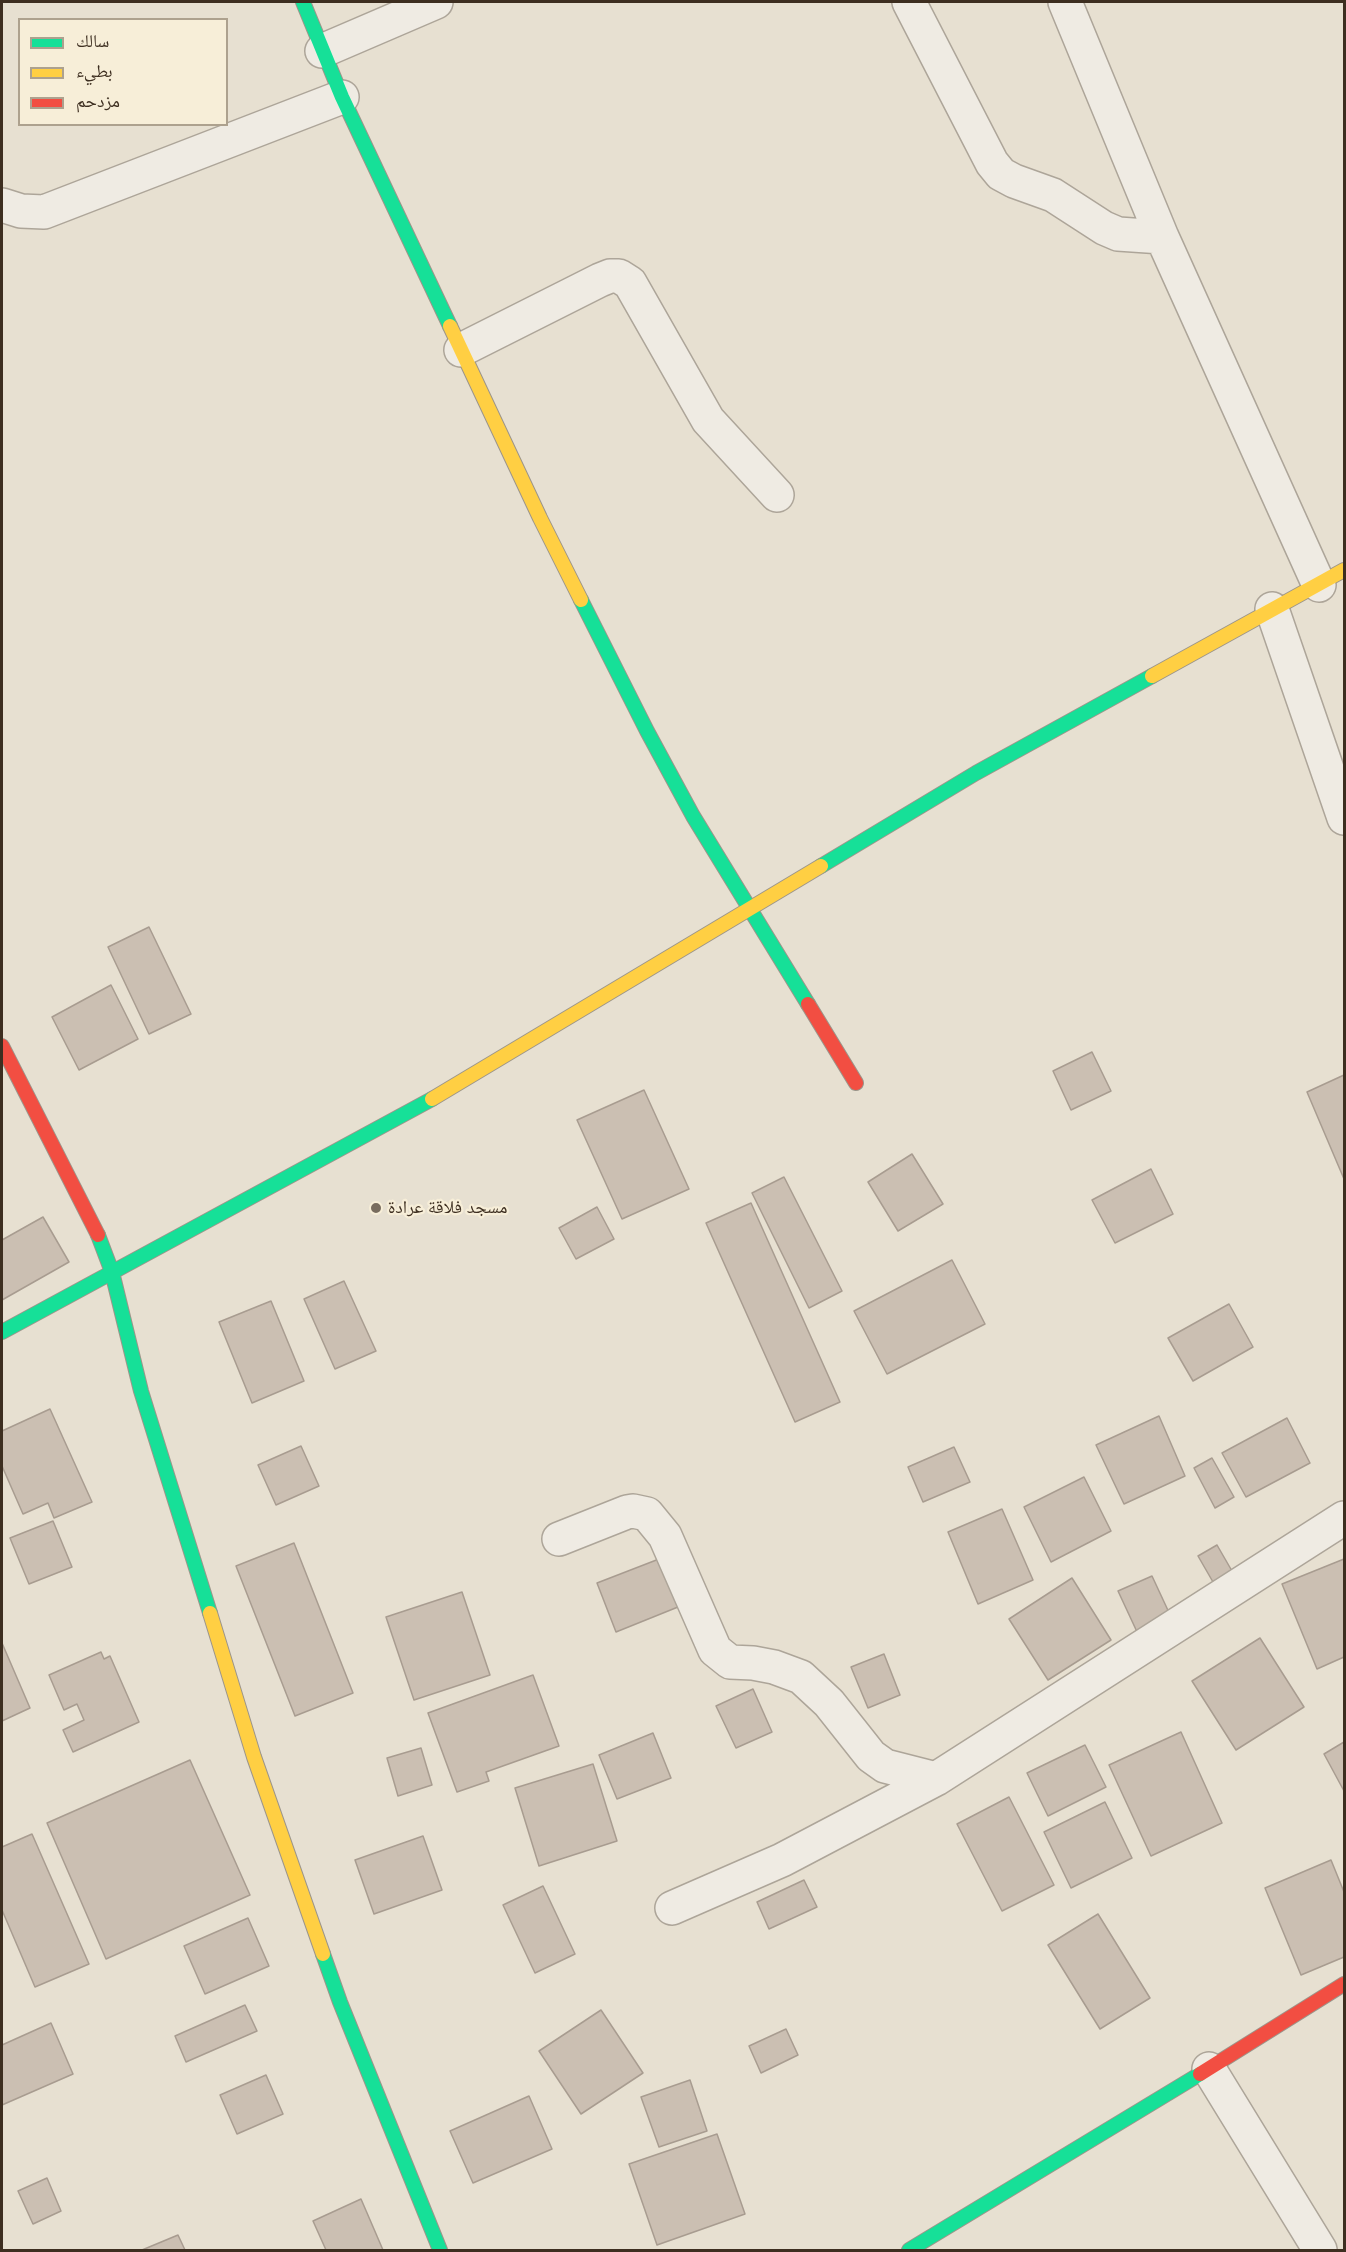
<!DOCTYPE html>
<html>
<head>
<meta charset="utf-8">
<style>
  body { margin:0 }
  #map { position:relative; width:1346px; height:2252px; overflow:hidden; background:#e7e0d1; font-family:"Times New Roman","Noto Naskh Arabic",serif }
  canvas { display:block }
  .frame { position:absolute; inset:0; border:3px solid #3d2e20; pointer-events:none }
  .legend { position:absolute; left:18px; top:18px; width:210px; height:108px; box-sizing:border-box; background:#f7eed8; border:2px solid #ada18e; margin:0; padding:8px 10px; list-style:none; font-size:18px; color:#3d2e20 }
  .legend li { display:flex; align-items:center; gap:12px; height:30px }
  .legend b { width:30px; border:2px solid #ada18e }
</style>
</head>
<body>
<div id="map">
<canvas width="1346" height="2252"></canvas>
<div class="frame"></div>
<ul class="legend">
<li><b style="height:8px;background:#16e098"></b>سالك</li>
<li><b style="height:8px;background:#ffcf43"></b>بطيء</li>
<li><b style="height:8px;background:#f24e42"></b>مزدحم</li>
</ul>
</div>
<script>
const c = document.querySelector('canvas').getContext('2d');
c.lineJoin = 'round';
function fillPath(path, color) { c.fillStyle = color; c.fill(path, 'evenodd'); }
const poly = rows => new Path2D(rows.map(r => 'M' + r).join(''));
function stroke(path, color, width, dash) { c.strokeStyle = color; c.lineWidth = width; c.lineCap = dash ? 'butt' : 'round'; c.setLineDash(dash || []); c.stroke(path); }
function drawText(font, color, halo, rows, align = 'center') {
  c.font = font + ' "Times New Roman","Noto Naskh Arabic",serif'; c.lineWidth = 4.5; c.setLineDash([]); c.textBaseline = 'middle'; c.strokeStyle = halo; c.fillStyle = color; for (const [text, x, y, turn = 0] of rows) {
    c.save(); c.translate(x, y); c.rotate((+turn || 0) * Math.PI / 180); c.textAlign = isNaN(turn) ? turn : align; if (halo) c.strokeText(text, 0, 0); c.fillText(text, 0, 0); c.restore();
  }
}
const building = poly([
  [149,927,191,1014,149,1034,108,947,149,927],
  [111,985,138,1039,79,1070,52,1017,111,985],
  [1092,1052,1111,1091,1071,1110,1053,1071,1092,1052],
  [1344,1075,1344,1179,1307,1092,1344,1075],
  [644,1090,689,1189,622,1219,577,1120,644,1090],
  [912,1154,943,1204,898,1231,868,1182,912,1154],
  [1151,1169,1173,1214,1115,1243,1092,1200,1151,1169],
  [784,1177,842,1291,809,1308,752,1193,784,1177],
  [751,1203,840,1402,795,1422,706,1223,751,1203],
  [597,1207,614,1239,576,1259,559,1228,597,1207],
  [43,1217,69,1262,2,1300,2,1240,43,1217],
  [952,1260,985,1324,887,1374,854,1311,952,1260],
  [344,1281,376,1351,335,1369,304,1299,344,1281],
  [271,1301,304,1381,252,1403,219,1322,271,1301],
  [1229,1304,1253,1347,1193,1381,1168,1338,1229,1304],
  [50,1409,92,1502,54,1518,48,1503,23,1514,2,1466,2,1431,50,1409],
  [1159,1416,1185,1476,1124,1504,1096,1445,1159,1416],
  [1287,1418,1310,1463,1246,1497,1222,1453,1287,1418],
  [301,1446,319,1486,276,1505,258,1465,301,1446],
  [954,1447,970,1482,923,1502,908,1467,954,1447],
  [1212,1458,1234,1497,1215,1508,1194,1468,1212,1458],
  [1084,1477,1111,1531,1051,1562,1024,1507,1084,1477],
  [1002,1509,1033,1580,978,1604,948,1532,1002,1509],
  [53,1521,72,1567,29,1584,10,1538,53,1521],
  [294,1543,353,1693,295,1716,236,1566,294,1543],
  [1217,1545,1232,1571,1213,1582,1198,1556,1217,1545],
  [659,1559,678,1607,616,1632,597,1583,659,1559],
  [1344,1559,1344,1657,1317,1669,1282,1584,1344,1559],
  [1152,1576,1172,1619,1138,1634,1118,1591,1152,1576],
  [1072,1578,1111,1640,1048,1680,1009,1619,1072,1578],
  [462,1592,490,1675,414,1700,386,1617,462,1592],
  [1260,1638,1304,1707,1236,1750,1192,1681,1260,1638],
  [2,1643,30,1708,2,1721,2,1643],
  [101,1652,104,1659,110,1656,139,1722,73,1752,63,1730,84,1720,77,1704,64,1710,49,1675,101,1652],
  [884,1654,900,1695,868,1708,851,1667,884,1654],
  [533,1675,559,1746,486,1772,489,1781,457,1792,428,1713,533,1675],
  [753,1689,772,1732,736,1748,716,1706,753,1689],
  [1181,1732,1222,1823,1151,1856,1109,1765,1181,1732],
  [653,1733,671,1778,617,1799,599,1755,653,1733],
  [1344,1742,1344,1791,1324,1754,1344,1742],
  [1085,1745,1106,1787,1048,1816,1027,1773,1085,1745],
  [421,1748,432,1785,398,1796,387,1758,421,1748],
  [190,1760,250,1895,106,1959,47,1823,190,1760],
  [593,1764,617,1841,539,1866,515,1788,593,1764],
  [1009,1797,1054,1885,1002,1911,957,1824,1009,1797],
  [1105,1802,1132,1858,1071,1888,1044,1832,1105,1802],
  [32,1834,89,1964,35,1987,2,1910,2,1847,32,1834],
  [423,1836,442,1890,374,1914,355,1860,423,1836],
  [1331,1860,1344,1892,1344,1957,1301,1975,1265,1888,1331,1860],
  [804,1880,817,1907,769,1929,757,1902,804,1880],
  [543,1886,575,1954,535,1973,503,1905,543,1886],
  [1098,1914,1150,1998,1100,2029,1048,1945,1098,1914],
  [248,1918,269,1966,205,1994,184,1946,248,1918],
  [245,2005,257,2031,186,2062,175,2036,245,2005],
  [601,2010,643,2073,581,2114,539,2051,601,2010],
  [51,2023,73,2074,2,2105,2,2045,51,2023],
  [786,2029,798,2055,761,2073,749,2046,786,2029],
  [266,2075,283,2114,237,2134,220,2095,266,2075],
  [690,2080,707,2131,659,2147,641,2097,690,2080],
  [529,2096,552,2149,473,2183,450,2131,529,2096],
  [717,2134,745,2214,657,2245,629,2164,717,2134],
  [47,2178,61,2211,33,2224,18,2191,47,2178],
  [361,2199,383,2250,326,2250,313,2221,361,2199],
  [178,2235,185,2250,142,2250,178,2235]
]);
fillPath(building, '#cbbfb2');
stroke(building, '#a89c90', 1.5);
const street = poly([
  [909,2,992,163,1001,174,1014,181,1053,195,1104,228,1118,234,1162,237],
  [1065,2,1162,237,1319,585],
  [322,51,436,2],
  [2,205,21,211,44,212,342,97],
  [461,350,600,280,610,276,619,276,630,283,708,420,777,495],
  [1272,609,1344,818],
  [559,1539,627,1512,633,1511,647,1514,665,1536,715,1650,730,1662,753,1663,774,1667,801,1677,829,1703,871,1756,885,1766,936,1779],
  [672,1908,782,1860,936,1779,1344,1518],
  [1209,2069,1320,2250]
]);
const fast = poly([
  [303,2,342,97,450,326],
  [581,600,647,731,693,816,808,1004],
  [821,866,976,773,1152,676],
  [98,1235,112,1272,141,1391,210,1613],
  [2,1332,432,1099],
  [323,1954,340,2002,440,2250],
  [909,2250,1200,2074]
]);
const slow = poly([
  [450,326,540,518,581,600],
  [1152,676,1344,570],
  [432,1099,821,866],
  [210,1613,254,1757,323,1954]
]);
const jam = poly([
  [808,1004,856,1083],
  [2,1046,98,1235],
  [1200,2074,1344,1984]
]);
stroke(street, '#ada599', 36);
stroke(fast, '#9c958a', 16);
stroke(slow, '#9c958a', 16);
stroke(jam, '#9c958a', 16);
stroke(street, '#efebe3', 33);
stroke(fast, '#16e098', 14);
stroke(slow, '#ffcf43', 14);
stroke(jam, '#f24e42', 14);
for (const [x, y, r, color] of [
  [376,1208,6,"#786c5e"]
]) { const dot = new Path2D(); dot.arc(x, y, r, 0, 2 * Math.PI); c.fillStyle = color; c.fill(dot); stroke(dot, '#f7eed8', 2); }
drawText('18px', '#3d2e20', '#f7eed8', [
  ["مسجد فلاقة عرادة",388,1208]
], 'left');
</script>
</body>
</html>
